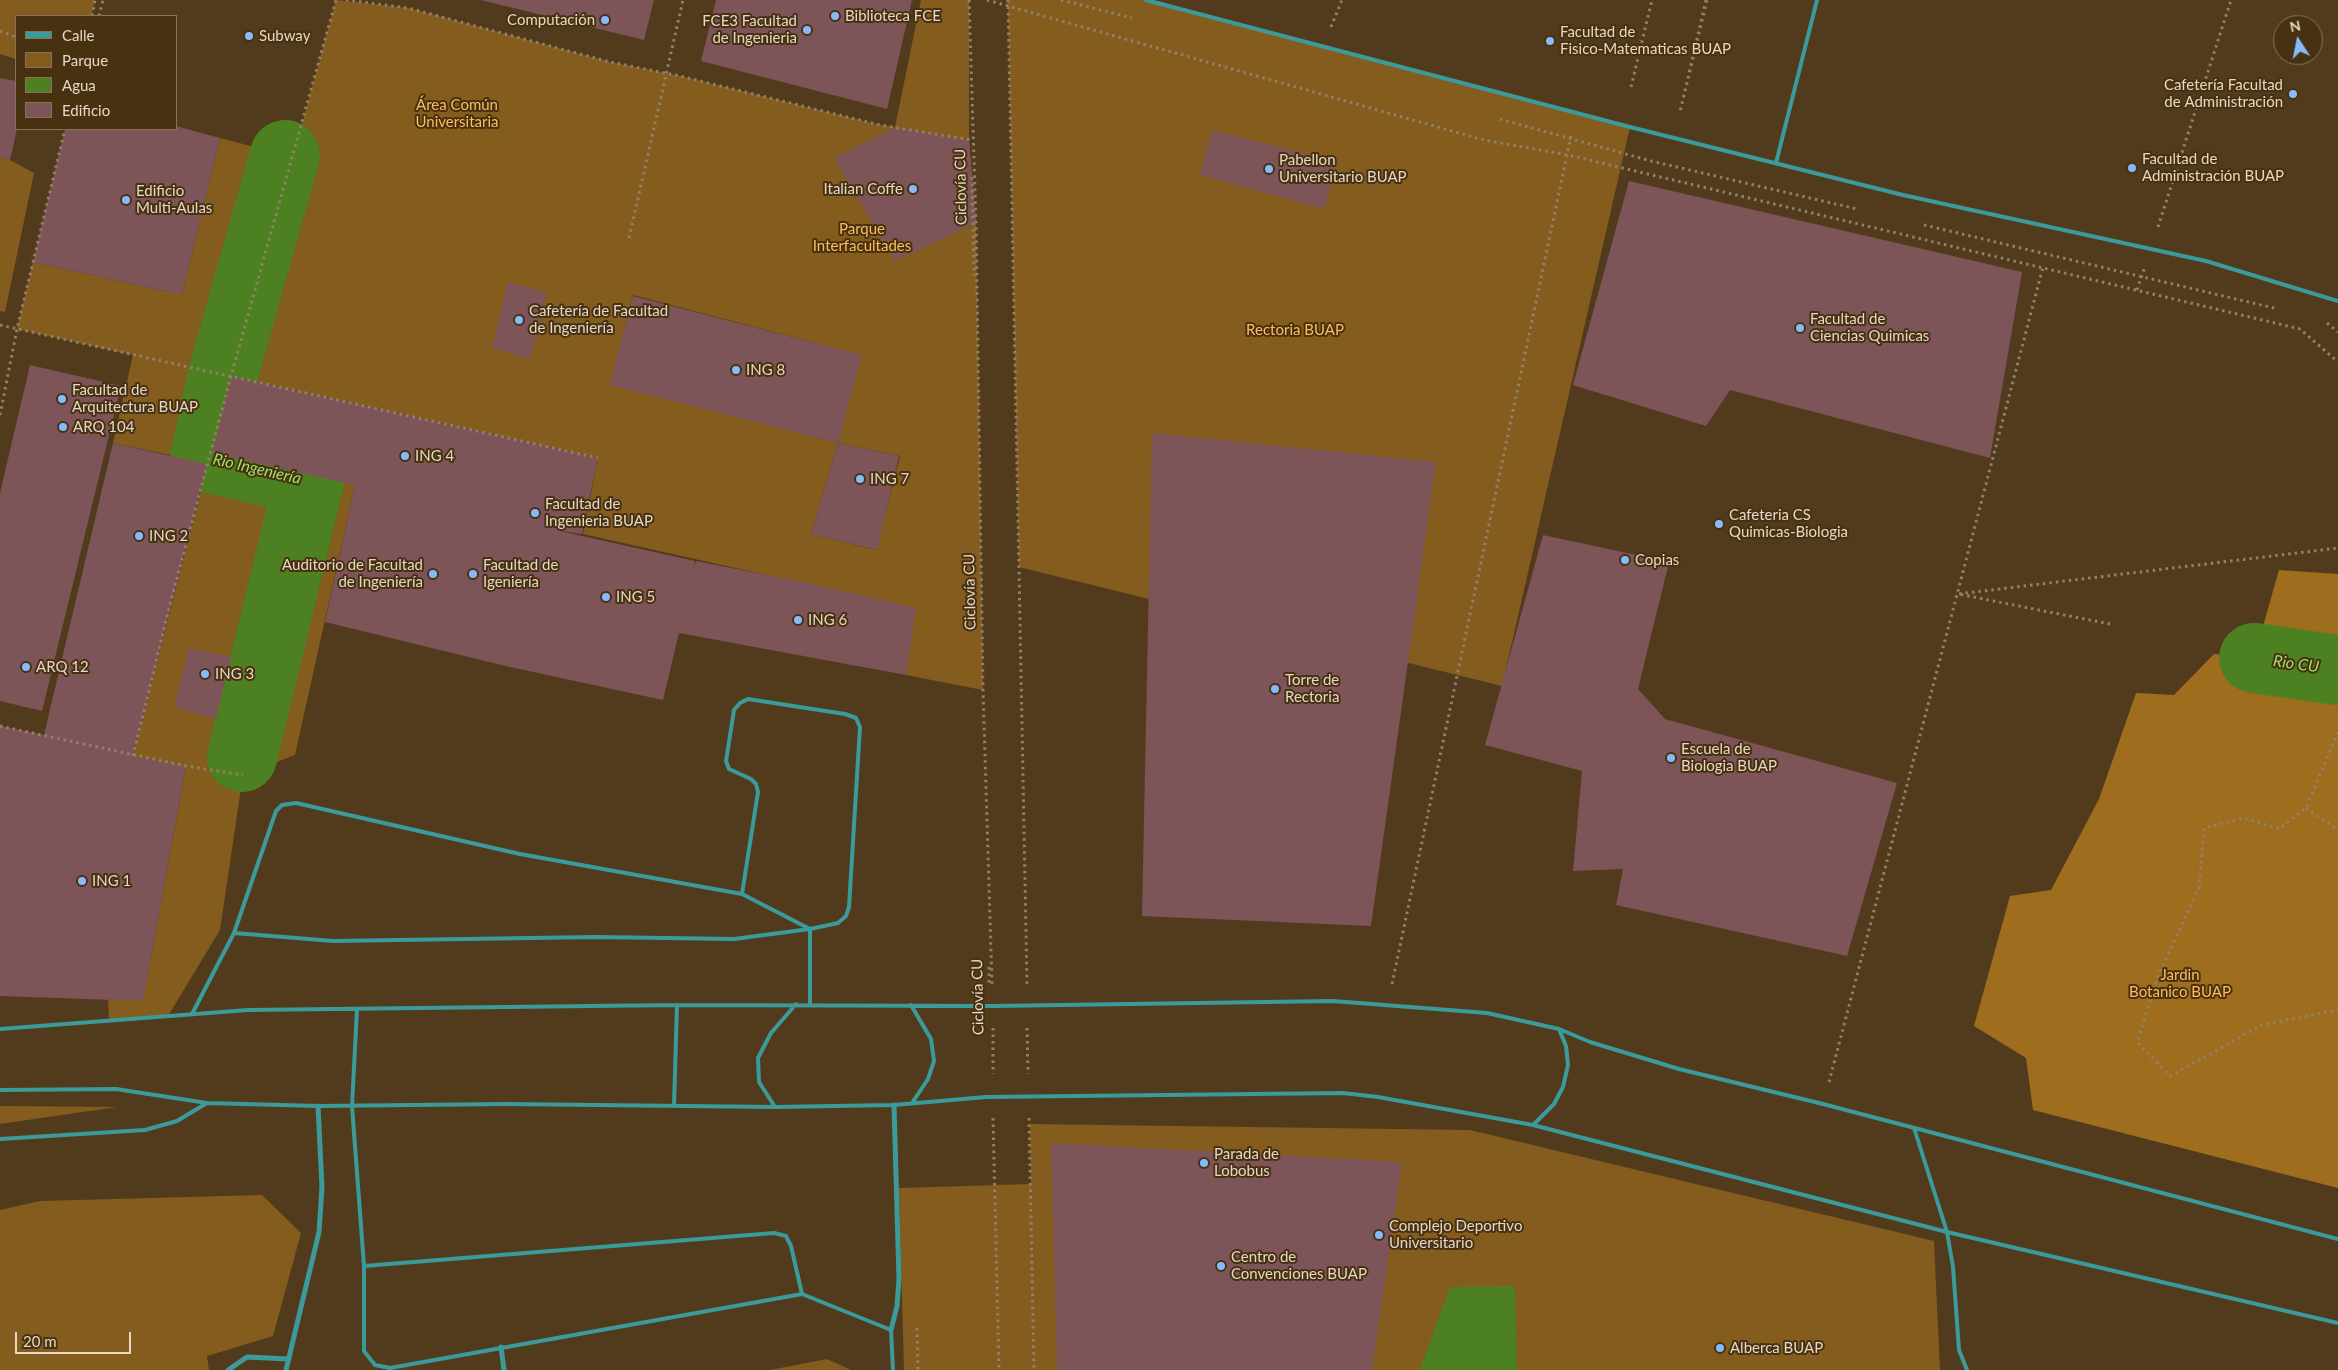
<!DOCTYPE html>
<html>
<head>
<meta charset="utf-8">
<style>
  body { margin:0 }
  #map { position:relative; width:2338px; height:1370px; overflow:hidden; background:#523b1c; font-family:Lato,sans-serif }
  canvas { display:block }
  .legend { position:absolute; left:15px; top:15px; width:162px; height:115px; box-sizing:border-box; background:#473111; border:1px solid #867359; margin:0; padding:6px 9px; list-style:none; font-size:15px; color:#e5d7c6 }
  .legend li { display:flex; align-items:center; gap:10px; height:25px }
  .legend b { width:25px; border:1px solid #867359 }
  .north { position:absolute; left:2273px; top:15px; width:50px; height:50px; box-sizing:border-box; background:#473111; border:1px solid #867359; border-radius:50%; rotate:349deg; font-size:14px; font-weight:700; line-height:20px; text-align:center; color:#e5d7c6 }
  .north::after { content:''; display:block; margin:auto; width:18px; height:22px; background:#86bbfb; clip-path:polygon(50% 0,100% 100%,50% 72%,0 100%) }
  .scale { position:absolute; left:15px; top:1332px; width:116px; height:22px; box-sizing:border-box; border:2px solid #e5d7c6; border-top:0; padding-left:6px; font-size:15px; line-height:18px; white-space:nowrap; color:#e5d7c6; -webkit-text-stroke:4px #473111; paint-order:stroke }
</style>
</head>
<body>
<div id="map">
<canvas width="2338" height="1370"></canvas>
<ul class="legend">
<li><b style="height:6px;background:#3b9b9a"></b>Calle</li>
<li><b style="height:14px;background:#845c1e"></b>Parque</li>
<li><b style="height:14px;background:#4c8020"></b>Agua</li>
<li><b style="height:14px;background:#7d5457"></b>Edificio</li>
</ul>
<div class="north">N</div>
<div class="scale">20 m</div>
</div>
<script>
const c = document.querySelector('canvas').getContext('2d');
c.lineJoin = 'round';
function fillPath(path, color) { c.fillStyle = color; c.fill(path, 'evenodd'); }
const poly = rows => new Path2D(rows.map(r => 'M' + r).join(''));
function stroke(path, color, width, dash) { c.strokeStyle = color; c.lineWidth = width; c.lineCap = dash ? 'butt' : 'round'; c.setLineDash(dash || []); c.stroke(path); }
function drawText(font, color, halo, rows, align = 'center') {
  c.font = font + ' Lato,sans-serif'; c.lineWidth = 4; c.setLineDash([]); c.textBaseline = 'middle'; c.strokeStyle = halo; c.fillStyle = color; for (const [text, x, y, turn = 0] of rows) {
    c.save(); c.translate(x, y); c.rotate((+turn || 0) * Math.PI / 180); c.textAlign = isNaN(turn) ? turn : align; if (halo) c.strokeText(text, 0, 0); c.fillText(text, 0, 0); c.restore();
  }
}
fillPath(poly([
  [0,0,95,0,91,16,16,16,16,59,0,54],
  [336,0,408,8,610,62,680,76,880,125,895,127,921,0,969,0,969,141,976,223,983,690,906,675,915,608,583,534,598,458,231,376,211,453,355,485,295,755,243,775,220,930,168,1016,109,1020,108,999,143,1000,186,767,133,756,208,463,113,443,133,355,17,329,33,262,182,295,220,138,293,157],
  [633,295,861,355,838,443,611,384],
  [838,443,900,456,876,550,811,534],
  [1008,0,1144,0,1630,127,1502,686,1019,567],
  [0,157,10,160,34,173,5,312,0,311],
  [0,1106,117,1107,0,1124],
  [1030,1124,1470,1130,1934,1241,1940,1370,904,1370,899,1188,1031,1184],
  [262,1195,301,1233,273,1336,207,1356,209,1370,0,1370,0,1210,40,1201],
  [827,1359,851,1370,770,1370]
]), '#845c1e');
fillPath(poly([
  [2279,570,2338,574,2338,1188,2033,1110,2026,1058,1974,1026,2010,896,2051,890,2099,799,2136,693,2174,695,2214,654,2254,658]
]), '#9f6d1e');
fillPath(poly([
  [1515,1286,1517,1370,1420,1370,1450,1287]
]), '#4c8020');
stroke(poly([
  [2254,658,2338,670],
  [242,757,309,481,205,457,223,374,285,155]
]), '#4c8020', 70);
fillPath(poly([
  [481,0,654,0,644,40],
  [716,0,912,0,887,109,701,61],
  [0,78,16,81,17,129,10,160,0,157],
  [176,126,220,138,182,295,33,262,65,129,176,129],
  [896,127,969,141,976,223,895,261,834,158],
  [1212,130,1337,162,1324,209,1200,175],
  [1629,181,2022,272,1990,458,1730,390,1706,426,1573,385],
  [508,282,547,293,530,359,492,348],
  [633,296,862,355,838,443,899,456,877,550,811,534,838,443,610,385],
  [30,365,121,386,42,711,0,701,0,493],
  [231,376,598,458,582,534,555,530,695,561,693,572,696,561,803,582,916,608,906,675,679,633,663,700,510,667,325,622,355,485,212,453],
  [1152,433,1436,462,1371,926,1142,916],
  [113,443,207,464,133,756,186,766,143,1001,0,996,0,726,44,735],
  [1543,535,1669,562,1638,689,1665,719,1897,783,1847,956,1616,905,1623,869,1573,871,1582,771,1485,745],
  [189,648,231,657,216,719,174,707],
  [1051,1143,1402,1162,1372,1370,1057,1370]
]), '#7d5457');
stroke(poly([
  [346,0,408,8,610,62,680,76,880,125,972,140],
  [969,0,976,223,983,690,992,984],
  [987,0,1484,140,1568,155,2300,329,2338,362],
  [1008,0,1027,984],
  [1061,0,1132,18],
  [1706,0,1680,112,1707,0],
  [92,16,95,0],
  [99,16,103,0],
  [1331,27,1342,0],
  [0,31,16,37],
  [1631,87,1652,0],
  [1500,119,1651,161,1857,209],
  [972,177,974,276],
  [1924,225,2278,309],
  [2158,227,2231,0],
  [629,238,683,0],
  [2137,290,2144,269],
  [2327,323,2338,332],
  [0,325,598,458],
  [0,415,17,329,65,129],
  [2110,624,1958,594,2338,548],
  [0,726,186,766,243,775],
  [2338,732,2306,808,2279,829,2244,818,2204,828,2199,888,2158,976,2137,1042,2170,1076,2262,1025,2338,1010],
  [133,756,169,608,231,376,336,0],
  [2306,808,2338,830],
  [989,967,989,983],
  [1392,984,1571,136],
  [993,1028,993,1074],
  [1027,1028,1028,1074],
  [1829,1082,2043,267],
  [993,1118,999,1370],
  [1029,1118,1034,1370],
  [917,1328,918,1370]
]), '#938068', 3, [2.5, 4]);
stroke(poly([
  [1146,0,1630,127,1903,195,2206,261,2338,301],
  [1776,163,1817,0],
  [234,933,333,941,596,937,734,939,810,929,838,923,846,916,849,907,860,727,856,718,845,714,748,699,740,703,734,710,726,761,729,769,751,779,756,784,758,792,742,894],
  [911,1005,931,1039,934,1061,928,1079,912,1103],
  [357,1009,352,1106,364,1266,364,1351,375,1365,390,1368,802,1294,791,1246,786,1236,774,1233,364,1266],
  [192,1014,234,933,276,811,282,805,296,803,520,854,742,894,810,929,810,1004],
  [0,1029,248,1010,677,1005,993,1006,1333,1001,1487,1013,1559,1029,1590,1042,1679,1069,1823,1104,2338,1239],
  [0,1090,116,1089,207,1103,318,1106,506,1104,775,1107,894,1105,986,1097,1343,1093,1378,1097,1533,1125,1947,1232,2338,1323],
  [674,1106,677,1005],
  [775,1107,759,1082,758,1058,771,1033,796,1004],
  [1533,1125,1554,1104,1563,1087,1568,1065,1566,1046,1559,1029],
  [1914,1128,1947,1232,1953,1267,1959,1350,1967,1370],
  [0,1139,145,1130,177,1121,207,1103],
  [802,1294,891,1330,893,1370]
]), '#3b9b9a', 4);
stroke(poly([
  [891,1330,897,1306,899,1279,894,1105],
  [501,1347,504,1370],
  [228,1370,247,1357,289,1359],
  [286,1370,319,1232,322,1187,318,1106]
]), '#3b9b9a', 5);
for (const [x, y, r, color] of [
  [835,16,5,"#86bbfb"],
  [605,20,5,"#86bbfb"],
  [807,30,5,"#86bbfb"],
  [249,36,5,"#86bbfb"],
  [1550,41,5,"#86bbfb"],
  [2293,94,5,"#86bbfb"],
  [2132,168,5,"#86bbfb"],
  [1269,169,5,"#86bbfb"],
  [913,189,5,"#86bbfb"],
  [126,200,5,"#86bbfb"],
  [519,320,5,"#86bbfb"],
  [1800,328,5,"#86bbfb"],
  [736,370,5,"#86bbfb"],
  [62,399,5,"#86bbfb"],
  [63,427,5,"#86bbfb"],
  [405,456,5,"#86bbfb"],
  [860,479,5,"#86bbfb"],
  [535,513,5,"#86bbfb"],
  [1719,524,5,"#86bbfb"],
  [139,536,5,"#86bbfb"],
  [1625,560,5,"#86bbfb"],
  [433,574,5,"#86bbfb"],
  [473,574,5,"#86bbfb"],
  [606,597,5,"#86bbfb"],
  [798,620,5,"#86bbfb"],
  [26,667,5,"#86bbfb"],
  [205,674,5,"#86bbfb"],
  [1275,689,5,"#86bbfb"],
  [1671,758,5,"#86bbfb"],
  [82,881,5,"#86bbfb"],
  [1204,1163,5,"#86bbfb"],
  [1379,1235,5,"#86bbfb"],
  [1221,1266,5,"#86bbfb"],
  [1720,1348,5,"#86bbfb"]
]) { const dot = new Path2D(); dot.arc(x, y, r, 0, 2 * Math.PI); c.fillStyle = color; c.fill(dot); stroke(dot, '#473111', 2); }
drawText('15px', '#e5d7c6', '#473111', [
  ["Biblioteca FCE",845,16],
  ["Computación",595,20,"right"],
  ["FCE3 Facultad",797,21,"right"],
  ["de Ingenieria",797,38,"right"],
  ["Facultad de",1560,32],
  ["Fisico-Matematicas BUAP",1560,49],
  ["Subway",259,36],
  ["Cafetería Facultad",2283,85,"right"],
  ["de Administración",2283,102,"right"],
  ["Facultad de",2142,159],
  ["Administración BUAP",2142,176],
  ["Pabellon",1279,160],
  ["Universitario BUAP",1279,177],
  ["Italian Coffe",903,189,"right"],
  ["Edificio",136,191],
  ["Multi-Aulas",136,208],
  ["Cafetería de Facultad",529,311],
  ["de Ingeniería",529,328],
  ["Facultad de",1810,319],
  ["Ciencias Quimicas",1810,336],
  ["ING 8",746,370],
  ["Facultad de",72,390],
  ["Arquitectura BUAP",72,407],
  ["ARQ 104",73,427],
  ["ING 4",415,456],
  ["ING 7",870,479],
  ["Facultad de",545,504],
  ["Ingenieria BUAP",545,521],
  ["Cafeteria CS",1729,515],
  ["Quimicas-Biologia",1729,532],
  ["ING 2",149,536],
  ["Copias",1635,560],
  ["Auditorio de Facultad",423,565,"right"],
  ["de Ingeniería",423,582,"right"],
  ["Facultad de",483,565],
  ["Igeniería",483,582],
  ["ING 5",616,597],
  ["ING 6",808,620],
  ["ARQ 12",36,667],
  ["ING 3",215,674],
  ["Torre de",1285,680],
  ["Rectoria",1285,697],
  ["Escuela de",1681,749],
  ["Biologia BUAP",1681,766],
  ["ING 1",92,881],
  ["Parada de",1214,1154],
  ["Lobobus",1214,1171],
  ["Complejo Deportivo",1389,1226],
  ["Universitario",1389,1243],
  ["Centro de",1231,1257],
  ["Convenciones BUAP",1231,1274],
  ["Alberca BUAP",1730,1348]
], 'left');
drawText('15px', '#ffbd5e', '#473111', [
  ["Área Común",457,105],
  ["Universitaria",457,122],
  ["Parque",862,229],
  ["Interfacultades",862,246],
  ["Rectoria BUAP",1295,330],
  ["Jardin",2180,975],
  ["Botanico BUAP",2180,992]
]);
drawText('15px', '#e5d7c6', '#473111', [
  ["Ciclovía CU",961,187,-91],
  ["Ciclovía CU",970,592,-91],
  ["Ciclovía CU",978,997,-91]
]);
drawText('italic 16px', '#9ce26a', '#473111', [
  ["Rio Ingeniería",257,469,13],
  ["Rio CU",2296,664,8]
]);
</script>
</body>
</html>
